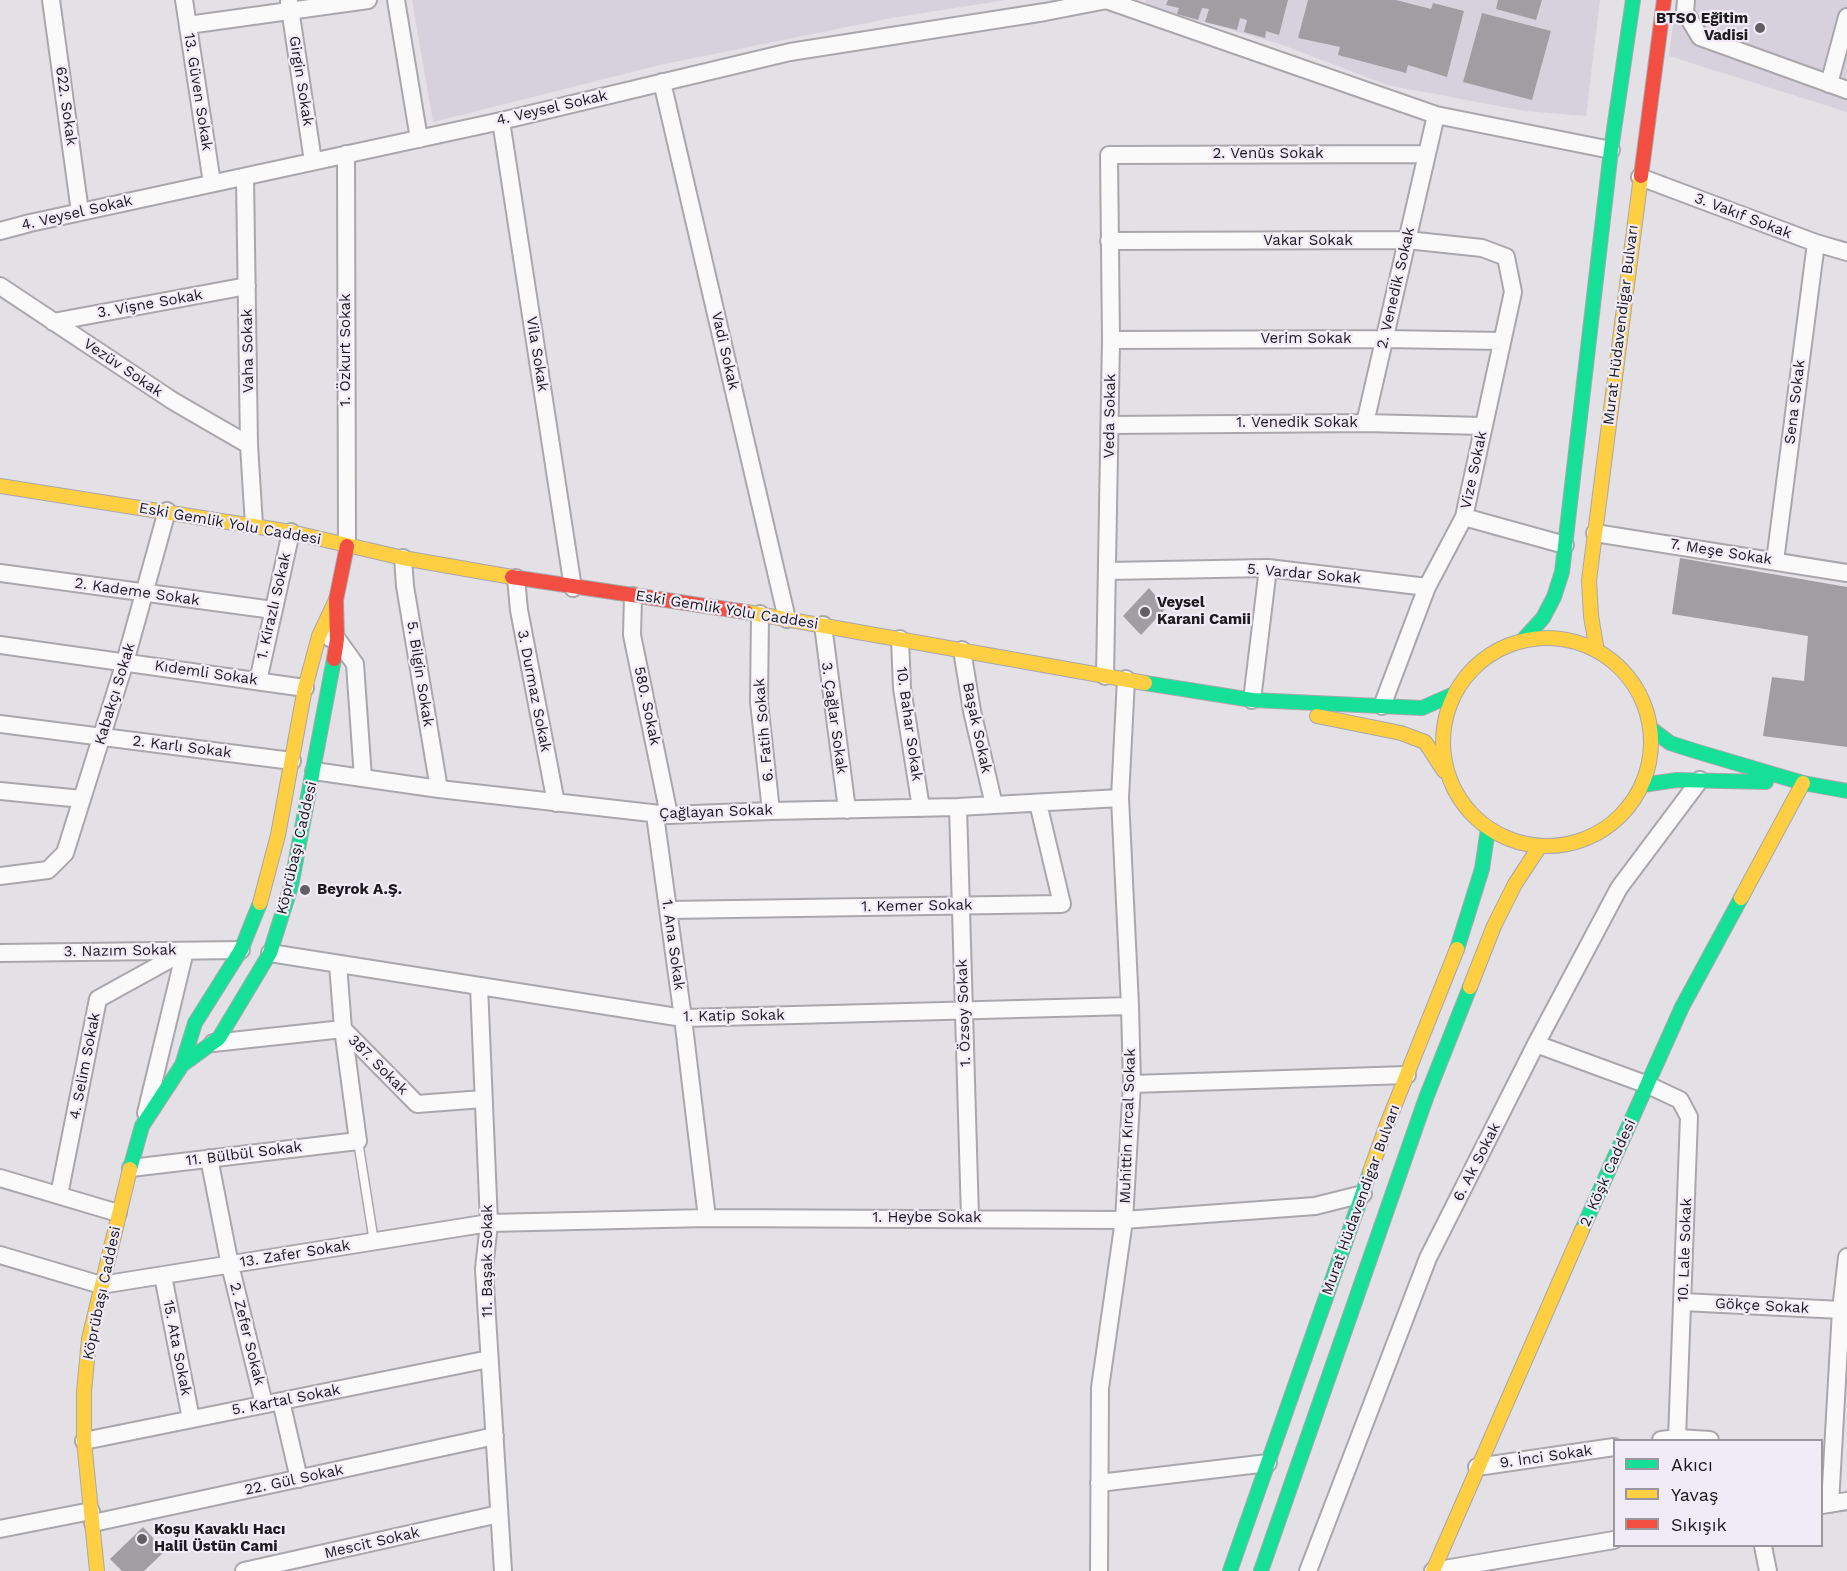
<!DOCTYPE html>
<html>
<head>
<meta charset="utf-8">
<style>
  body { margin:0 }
  #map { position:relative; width:1847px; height:1571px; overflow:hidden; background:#e3e0e6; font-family:"Work Sans",sans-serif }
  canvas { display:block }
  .legend { position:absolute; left:1613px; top:1439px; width:210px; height:108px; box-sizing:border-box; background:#f0ebf6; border:2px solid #9b979f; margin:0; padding:8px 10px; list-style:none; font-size:18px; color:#1b1a1d }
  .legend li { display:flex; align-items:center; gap:12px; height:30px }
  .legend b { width:30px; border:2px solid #9b979f }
</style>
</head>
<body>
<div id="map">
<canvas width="1847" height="1571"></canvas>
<ul class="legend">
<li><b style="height:8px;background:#16e098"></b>Akıcı</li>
<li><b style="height:8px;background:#ffcf43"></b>Yavaş</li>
<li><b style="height:8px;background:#f24e42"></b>Sıkışık</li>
</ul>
</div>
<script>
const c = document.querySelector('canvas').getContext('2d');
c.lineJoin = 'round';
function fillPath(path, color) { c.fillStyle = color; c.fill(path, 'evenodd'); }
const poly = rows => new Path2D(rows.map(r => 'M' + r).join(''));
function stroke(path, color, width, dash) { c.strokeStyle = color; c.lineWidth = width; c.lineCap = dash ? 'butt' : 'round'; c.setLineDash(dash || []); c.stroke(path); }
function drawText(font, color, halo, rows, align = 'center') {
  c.font = font + ' "Work Sans",sans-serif'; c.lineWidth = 4.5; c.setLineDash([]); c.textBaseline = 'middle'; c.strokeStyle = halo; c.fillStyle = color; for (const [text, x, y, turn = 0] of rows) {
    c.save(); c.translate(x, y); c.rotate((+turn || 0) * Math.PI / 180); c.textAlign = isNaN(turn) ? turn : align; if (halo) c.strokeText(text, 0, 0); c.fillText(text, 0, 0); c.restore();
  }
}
fillPath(poly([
  [412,0,1006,0,892,18,664,64,433,122],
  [1145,0,1600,0,1586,116,1525,111,1387,85,1280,44,1147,6],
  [1676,0,1847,0,1847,112,1669,56]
]), '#d7d1dd');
fillPath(poly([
  [1168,0,1288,0,1279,35,1266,31,1265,38,1244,32,1247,20,1240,18,1237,30,1205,22,1209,9,1202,8,1198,20,1177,14,1179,8,1166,5],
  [1308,0,1396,0,1431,9,1433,3,1464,11,1447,77,1408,65,1406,73,1338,55,1340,47,1298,38],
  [1498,0,1542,0,1536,20,1496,9],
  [1482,13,1551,31,1532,100,1463,82],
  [1680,558,1847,587,1847,747,1763,736,1772,677,1804,681,1808,636,1672,614],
  [1149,588,1166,608,1141,635,1123,616],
  [143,1527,165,1551,144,1571,122,1571,110,1559]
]), '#a09ea2');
const lane = poly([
  [358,1141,374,1242]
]);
const street = poly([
  [51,0,80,212],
  [184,0,212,183],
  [396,0,419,139],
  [1106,0,1436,115,1611,150],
  [1686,0,1685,12,1700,37,1847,90],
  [289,2,313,161],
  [188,25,368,0],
  [662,82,787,619],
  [1829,84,1847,17],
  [501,121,573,588],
  [346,154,347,546],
  [245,177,249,445,254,525],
  [1640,177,1816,243,1847,252],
  [0,231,30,223,501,121,790,52,1045,12,1107,0],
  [1109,241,1407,240,1482,248,1506,257,1513,292,1464,517,1427,587,1382,706],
  [0,286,173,401,249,445],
  [53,322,247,286],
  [1111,340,1385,339,1502,341],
  [1365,423,1436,115],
  [1110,425,1365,423,1483,426],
  [1464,517,1565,545],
  [1595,533,1847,573],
  [403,558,405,586,439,789],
  [1775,561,1816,243],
  [1108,571,1268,568,1427,587],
  [0,573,273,610],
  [516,578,519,610,556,803],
  [633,596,632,635,669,815],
  [760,614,759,702,771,811],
  [823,625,847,810],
  [330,638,337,639,355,664,363,778],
  [900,639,902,688,921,808],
  [0,645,305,688],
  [962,650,972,711,994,805],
  [1105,676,1111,340,1109,155,1427,154],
  [258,681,291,532],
  [1252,700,1268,568],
  [0,724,292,761],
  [314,771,439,789,669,815,771,811,958,807,1120,798],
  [0,791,82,799],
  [958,807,970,1218],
  [655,815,683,1018,707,1218],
  [0,876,48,870,65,853,125,662,167,511],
  [668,910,1062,904,1038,803],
  [0,953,241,950],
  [270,953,683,1018,1130,1006],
  [338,964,343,1029,417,1104,483,1099],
  [479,986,489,1223,484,1269,503,1571],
  [1536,1044,1648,1085,1680,1100,1689,1117,1677,1438],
  [1132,1084,1407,1075],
  [146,1113,185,951],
  [209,1158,230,1265,264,1404],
  [131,1168,358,1141,343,1029,213,1043],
  [0,1178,118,1213],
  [59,1195,98,999,185,951],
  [0,1255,101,1285,489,1223,707,1218,1124,1220,1315,1206,1363,1194],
  [163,1276,191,1419],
  [1683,1302,1841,1310],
  [281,1401,299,1479],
  [1661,1440,1677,1438,1710,1440],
  [84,1441,489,1359],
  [1477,1467,1614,1447],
  [1099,1483,1268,1463],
  [1830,1504,1841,1310,1847,1257],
  [1822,1505,1847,1501],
  [93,1523,495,1436],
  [0,1529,91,1511],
  [1763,1546,1768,1571],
  [244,1571,499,1514],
  [1099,1571,1100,1388,1124,1220,1132,1084,1130,1006,1120,798,1126,679],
  [1308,1571,1428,1258,1536,1044,1619,888,1700,780],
  [1433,1571,1614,1540]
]);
const fast = poly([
  [1523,640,1543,618,1554,597,1562,572,1611,150,1633,0],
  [1145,683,1252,700,1422,708,1454,694],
  [1650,728,1670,743,1695,751,1803,783,1847,791],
  [1642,785,1677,780,1766,782],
  [1457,949,1482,869,1488,829],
  [182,1065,219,1038,270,953,291,886,334,659],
  [130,1169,142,1126,182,1065,195,1023,241,950,260,903],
  [1582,1230,1682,1007,1741,898],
  [1230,1571,1370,1172],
  [1261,1571,1426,1098,1470,987]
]);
const slow = poly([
  [0,486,291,532,403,558,512,577],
  [746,612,1145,683],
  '1443 742a104 104 0 1 1 208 0a104 104 0 1 1-208 0Z',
  [1597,651,1591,616,1589,580,1641,176],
  [1317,716,1401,733,1425,742,1444,771],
  [1741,898,1803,783],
  [260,903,278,835,305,688,319,636,336,600],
  [1470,987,1494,926,1515,884,1540,846],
  [1370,1172,1386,1127,1457,949],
  [97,1571,84,1441,84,1392,89,1339,130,1169],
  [1433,1571,1582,1230]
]);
const jam = poly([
  [1641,176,1664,0],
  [512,577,746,612],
  [334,659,337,639,336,600,347,546]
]);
stroke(lane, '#a9a7ac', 11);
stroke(street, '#a9a7ac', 20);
stroke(fast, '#a9a7ac', 16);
stroke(slow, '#a9a7ac', 16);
stroke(jam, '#a9a7ac', 16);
stroke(lane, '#fbfafb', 8);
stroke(street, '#fbfafb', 16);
stroke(fast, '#16e098', 14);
stroke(slow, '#ffcf43', 14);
stroke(jam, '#f24e42', 14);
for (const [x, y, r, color] of [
  [1760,28,6,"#615f63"],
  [1145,612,6,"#615f63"],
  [305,890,6,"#615f63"],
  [142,1539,6,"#615f63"]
]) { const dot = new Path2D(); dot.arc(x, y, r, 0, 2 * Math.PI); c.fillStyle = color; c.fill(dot); stroke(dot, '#f0ebf6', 2); }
drawText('bold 15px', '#1b1a1d', '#f0ebf6', [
  ["BTSO Eğitim",1748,19,"right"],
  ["Vadisi",1748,36,"right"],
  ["Veysel",1157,603],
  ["Karani Camii",1157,620],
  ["Beyrok A.Ş.",317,890],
  ["Koşu Kavaklı Hacı",154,1530],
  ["Halil Üstün Cami",154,1547]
], 'left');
drawText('15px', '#1b1a1d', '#f0ebf6', [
  ["Girgin Sokak",301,81,81],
  ["13. Güven Sokak",198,92,81],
  ["622. Sokak",66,106,82],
  ["4. Veysel Sokak",552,108,-13],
  ["2. Venüs Sokak",1268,154],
  ["4. Veysel Sokak",77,213,-13],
  ["3. Vakıf Sokak",1743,216,21],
  ["Vakar Sokak",1308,241],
  ["2. Venedik Sokak",1396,288,-77],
  ["3. Vişne Sokak",150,304,-10],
  ["Murat Hüdavendigar Bulvarı",1621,325,-83],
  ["Verim Sokak",1306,339],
  ["1. Özkurt Sokak",346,350,-90],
  ["Vaha Sokak",248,351,-91],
  ["Vadi Sokak",725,351,77],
  ["Vila Sokak",537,354,81],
  ["Vezüv Sokak",123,368,34],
  ["Sena Sokak",1795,402,-83],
  ["Veda Sokak",1110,416,-89],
  ["1. Venedik Sokak",1297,423],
  ["Vize Sokak",1474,470,-78],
  ["Eski Gemlik Yolu Caddesi",230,524,10],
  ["7. Meşe Sokak",1721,552,9],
  ["5. Vardar Sokak",1304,574,5],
  ["2. Kademe Sokak",137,592,8],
  ["1. Kirazlı Sokak",274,606,-77],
  ["Eski Gemlik Yolu Caddesi",727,610,9],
  ["Kıdemli Sokak",206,673,8],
  ["5. Bilgin Sokak",420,674,81],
  ["3. Durmaz Sokak",534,691,79],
  ["Kabakçı Sokak",115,694,-73],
  ["580. Sokak",647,706,78],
  ["3. Çağlar Sokak",834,718,82],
  ["10. Bahar Sokak",909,724,82],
  ["Başak Sokak",977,728,78],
  ["6. Fatih Sokak",764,730,-95],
  ["2. Karlı Sokak",182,747,7],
  ["Çağlayan Sokak",716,812,-2],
  ["Köprübaşı Caddesi",297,848,-77],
  ["1. Kemer Sokak",917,906,-1],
  ["1. Ana Sokak",673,945,82],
  ["3. Nazım Sokak",120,951,-1],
  ["1. Özsoy Sokak",964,1013,-92],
  ["1. Katip Sokak",734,1016,-1],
  ["387. Sokak",378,1065,45],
  ["4. Selim Sokak",85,1066,-79],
  ["Muhittin Kırcal Sokak",1128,1126,-88],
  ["11. Bülbül Sokak",244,1154,-7],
  ["6. Ak Sokak",1477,1162,-63],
  ["2. Köşk Caddesi",1608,1173,-66],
  ["Murat Hüdavendigar Bulvarı",1361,1200,-70],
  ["1. Heybe Sokak",927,1218],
  ["10. Lale Sokak",1685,1250,-88],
  ["13. Zafer Sokak",295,1254,-9],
  ["11. Başak Sokak",488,1261,-90],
  ["Köprübaşı Caddesi",102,1293,-78],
  ["Gökçe Sokak",1762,1306,3],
  ["2. Zefer Sokak",247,1334,76],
  ["15. Ata Sokak",177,1348,79],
  ["5. Kartal Sokak",286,1400,-11],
  ["9. İnci Sokak",1546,1457,-8],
  ["22. Gül Sokak",294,1480,-12],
  ["Mescit Sokak",372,1543,-13]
]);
</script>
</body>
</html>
